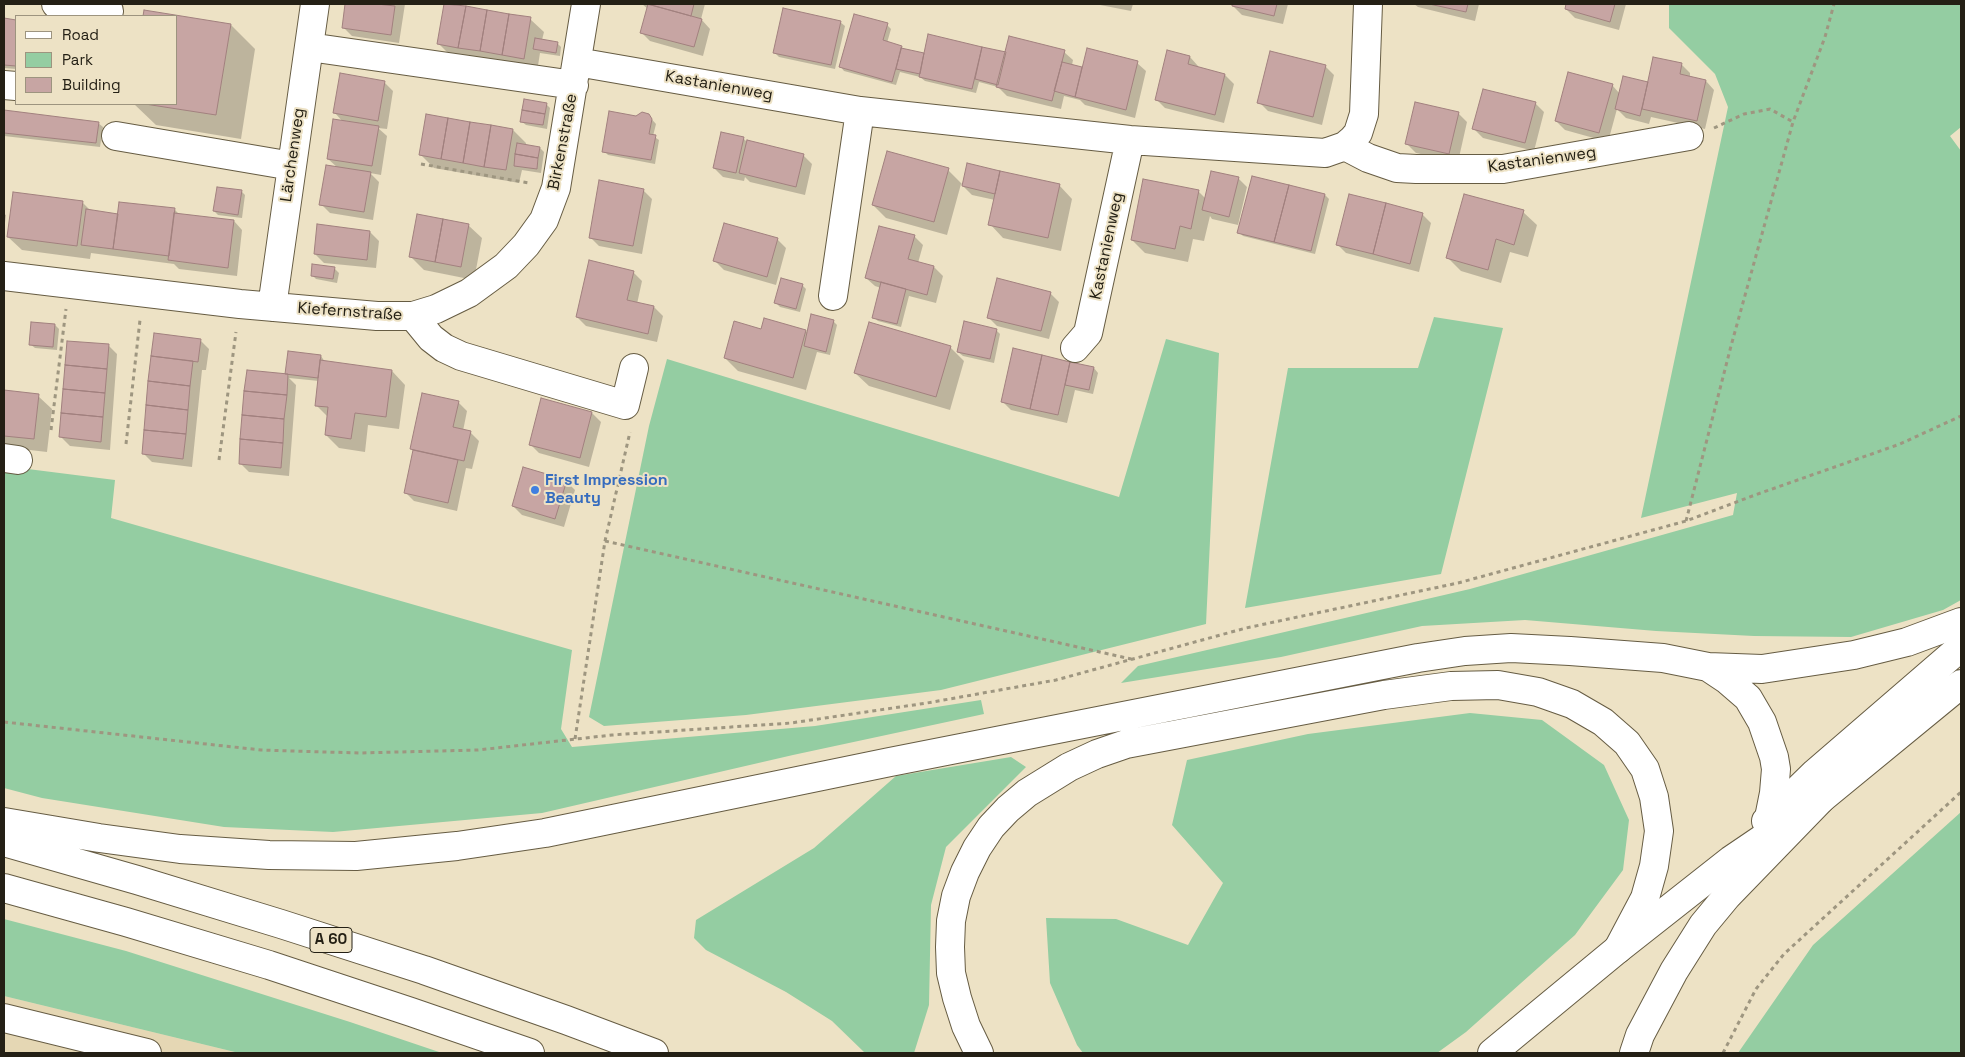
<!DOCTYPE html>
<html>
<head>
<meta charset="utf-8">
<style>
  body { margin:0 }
  #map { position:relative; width:1965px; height:1057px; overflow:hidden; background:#ede2c5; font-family:"Space Grotesk",sans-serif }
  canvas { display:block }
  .frame { position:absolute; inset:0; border:5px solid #242015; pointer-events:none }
  .legend { position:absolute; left:15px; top:15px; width:162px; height:90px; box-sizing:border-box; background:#ede2c5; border:1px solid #9d947f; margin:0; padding:6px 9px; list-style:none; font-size:15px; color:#242015 }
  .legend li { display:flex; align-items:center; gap:10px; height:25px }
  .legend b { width:25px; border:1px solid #9d947f }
</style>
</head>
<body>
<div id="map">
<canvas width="1965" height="1057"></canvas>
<div class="frame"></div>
<ul class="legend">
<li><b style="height:6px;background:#fff"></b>Road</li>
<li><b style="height:14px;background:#94cda2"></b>Park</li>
<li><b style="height:14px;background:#c7a5a3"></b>Building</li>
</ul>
</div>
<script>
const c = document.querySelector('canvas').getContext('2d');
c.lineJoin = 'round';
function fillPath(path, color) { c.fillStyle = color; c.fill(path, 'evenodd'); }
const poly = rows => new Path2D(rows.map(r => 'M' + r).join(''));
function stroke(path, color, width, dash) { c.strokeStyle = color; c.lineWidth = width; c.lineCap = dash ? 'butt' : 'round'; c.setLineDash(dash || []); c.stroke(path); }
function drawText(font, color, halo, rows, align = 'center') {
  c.font = font + ' "Space Grotesk",sans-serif'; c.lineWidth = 4; c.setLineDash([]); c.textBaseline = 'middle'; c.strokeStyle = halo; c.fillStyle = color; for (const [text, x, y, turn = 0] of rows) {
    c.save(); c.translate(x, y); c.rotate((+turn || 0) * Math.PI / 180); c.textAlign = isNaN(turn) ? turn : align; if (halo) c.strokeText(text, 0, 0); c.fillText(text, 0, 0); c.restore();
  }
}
fillPath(poly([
  [4,996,239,1053,4,1053]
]), '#e5d7b4');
fillPath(poly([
  [1669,4,1961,4,1961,127,1950,136,1961,151,1961,600,1943,610,1851,637,1754,636,1656,631,1525,620,1422,626,1281,657,1121,683,1138,666,1470,589,1733,515,1737,493,1641,518,1728,107,1715,74,1669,28],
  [1434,317,1503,328,1441,574,1245,608,1288,368,1418,368],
  [1166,339,1219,353,1206,624,941,690,746,715,604,726,589,717,649,426,667,359,1119,497],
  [4,466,115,480,111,518,572,650,561,729,572,747,815,726,981,700,984,714,793,755,542,813,333,832,224,827,42,798,4,788],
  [1470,713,1542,720,1604,765,1629,820,1623,870,1575,935,1466,1032,1437,1053,1083,1053,1077,1045,1050,983,1046,918,1116,919,1188,945,1223,883,1172,825,1187,760,1308,734],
  [1011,757,1026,767,946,847,931,905,929,1005,914,1053,865,1053,832,1021,786,992,706,950,694,938,696,920,814,848,896,776],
  [1961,812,1961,1053,1738,1053,1813,945],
  [4,919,126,951,350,1022,442,1053,239,1053,4,996]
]), '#94cda2');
fillPath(poly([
  [346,4,405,4,399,43,352,36,343,27],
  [445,4,530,19,544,32,542,40,557,43,561,47,560,56,540,53,537,72,452,57,438,43],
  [642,4,705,4,701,19,710,29,703,56,650,41,641,32,648,9],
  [1095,4,1133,4,1131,11],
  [1234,4,1288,4,1283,24,1242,15,1233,6],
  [1414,4,1479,4,1475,21,1418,7],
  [1567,4,1626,4,1619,30,1575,18,1566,9],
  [146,11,231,25,255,49,241,139,156,125,134,104,176,104,176,16,145,16],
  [4,20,16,21,16,69,4,68],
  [840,22,845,26,835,69,779,57,774,52],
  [887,25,891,29,887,43,901,47,905,50,925,55,929,35,1006,54,1064,52,1073,60,1072,65,1083,68,1137,63,1146,71,1135,118,1085,105,1080,100,1064,96,1061,109,1007,96,998,87,979,82,976,93,925,81,920,77,900,72,896,85,844,71,840,66],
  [1190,57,1198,66,1198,68,1225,75,1234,84,1224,123,1165,108,1156,99],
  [1682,65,1690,73,1690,78,1706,81,1714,90,1705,129,1651,117,1649,124,1626,118,1617,109,1608,142,1565,130,1556,121,1612,85,1620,94,1649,84],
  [1325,66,1334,75,1322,125,1268,111,1259,102],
  [384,82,393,91,387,129,378,128,387,136,381,175,370,173,379,182,373,220,330,213,321,204,338,168,328,159,343,122,335,113],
  [1535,103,1544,112,1534,151,1483,138,1474,129],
  [546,104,550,108,547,129,526,125,521,121],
  [4,112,98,123,103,127,100,147,4,136],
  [1458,113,1467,122,1458,162,1416,153,1407,144],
  [648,115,656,124,653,136,659,140,655,164,608,155,604,151,636,118],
  [513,130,526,143,526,146,540,148,544,152,541,173,522,170,519,183,434,168,421,155],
  [743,138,748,143,803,155,812,164,805,195,750,182,745,177,744,181,723,177,714,168],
  [948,170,963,185,1059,185,1072,199,1061,251,1003,238,990,224,995,200,972,195,961,184,947,235,886,218,873,205],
  [1238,178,1247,187,1238,225,1212,219,1210,216,1204,241,1193,239,1188,262,1145,253,1132,240,1198,191,1206,199],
  [643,190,652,199,642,254,599,246,590,237],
  [241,191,245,195,242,218,218,215,214,211],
  [1325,195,1329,199,1315,254,1243,236,1239,232],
  [82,202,92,212,120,216,174,209,179,214,234,221,242,230,237,276,179,269,174,264,91,253,90,259,22,250,8,237],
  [1523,212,1537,225,1528,257,1510,252,1501,283,1461,271,1448,258],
  [4,214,6,215,4,231],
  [1422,214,1431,223,1419,272,1346,253,1337,244],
  [468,225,482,238,474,280,424,270,411,257],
  [370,232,379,241,376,268,324,263,315,254],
  [914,236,923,245,918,263,934,267,943,276,936,303,909,296,901,327,878,321,873,317,881,288,875,286,866,278],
  [777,239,786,248,776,285,724,270,715,261],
  [334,268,339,273,337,283,316,279,312,275],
  [633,272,642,281,637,304,654,307,663,316,657,342,586,326,577,317],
  [802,285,806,289,800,312,780,307,776,303],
  [1050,293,1059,302,1049,339,997,326,988,317],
  [833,321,837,325,830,355,817,352,806,390,738,371,725,358,806,331,808,333],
  [55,325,59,329,57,350,35,348,30,344],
  [996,330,1000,334,994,363,963,356,958,352],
  [200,340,209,349,206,370,202,370,192,467,152,462,143,453],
  [108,345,117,354,110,450,70,446,61,437],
  [950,347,964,361,950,410,869,386,855,373],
  [1014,350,1094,368,1098,373,1093,394,1075,390,1067,423,1011,410,1002,401],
  [321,356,325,362,392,371,405,385,399,429,368,425,365,452,339,448,326,435,328,417,316,405,319,381,289,378,296,385,289,476,249,472,240,463,248,371,289,376,286,374],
  [4,391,38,396,52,409,47,452,4,447],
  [542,400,592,413,601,422,589,467,539,453,530,444],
  [458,402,467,411,463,431,470,432,479,441,472,469,466,468,457,511,414,501,405,492,414,451,411,448],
  [566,481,575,490,564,527,522,515,513,506]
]), '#0003');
const building = poly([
  [345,4,377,4,395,6,391,35,342,28,345,4],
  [444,4,466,6,458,48,437,44,444,4],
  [647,4,694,4,691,16,647,4],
  [648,4,702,19,694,47,640,33,648,4],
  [1232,4,1277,4,1274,16,1232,6,1232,4],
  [1429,4,1468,4,1466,12,1429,4],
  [1566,4,1615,4,1610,22,1565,9,1566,4],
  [466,6,487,10,480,51,458,48,466,6],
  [783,8,841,21,831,65,773,53,783,8],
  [144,10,231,24,216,115,145,104,176,104,176,16,143,16,144,10],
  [487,10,509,14,502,55,480,51,487,10],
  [509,14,531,17,524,59,502,55,509,14],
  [854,14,888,23,883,40,902,46,892,82,839,67,854,14],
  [4,18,16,20,16,66,4,65,4,18],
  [928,34,982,47,972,89,919,77,928,34],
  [1009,36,1065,50,1052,101,996,87,1009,36],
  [535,38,558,42,556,53,533,49,535,38],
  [982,47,1006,52,998,85,975,79,982,47],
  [901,48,924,53,920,74,896,69,901,48],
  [1087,48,1138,61,1126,110,1075,97,1087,48],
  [1167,50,1190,56,1188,64,1225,74,1215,115,1155,100,1167,50],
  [1270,51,1326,65,1313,117,1257,103,1270,51],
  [1653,57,1682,63,1680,74,1706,80,1697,121,1642,109,1653,57],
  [1062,62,1082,67,1075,97,1054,91,1062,62],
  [1568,72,1613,84,1599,133,1555,121,1568,72],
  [340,73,385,81,378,121,333,113,340,73],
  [1623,76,1648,82,1640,116,1615,109,1623,76],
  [1483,89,1536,102,1525,143,1472,129,1483,89],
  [524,99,547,103,545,114,522,110,524,99],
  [1415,102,1459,112,1449,154,1405,144,1415,102],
  [4,110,99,122,96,143,4,133,4,110],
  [522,110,545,114,543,125,520,122,522,110],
  [609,111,636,116,642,112,649,114,652,119,649,134,656,135,651,160,602,152,609,111],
  [426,114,448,118,441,159,419,155,426,114],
  [448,118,470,122,463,163,441,159,448,118],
  [333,119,379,126,372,166,327,159,333,119],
  [470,122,491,125,484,167,463,163,470,122],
  [491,125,513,129,506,170,484,167,491,125],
  [721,132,744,137,736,173,713,168,721,132],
  [747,140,804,154,796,187,739,173,747,140],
  [517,143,540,147,538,158,515,154,517,143],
  [887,151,949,168,934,222,872,205,887,151],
  [515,154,538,158,537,169,514,166,515,154],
  [967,163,1000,171,995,194,962,186,967,163],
  [326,165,371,172,364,212,319,205,326,165],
  [1000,171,1060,184,1048,238,988,225,1000,171],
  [1211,171,1239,177,1229,217,1202,210,1211,171],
  [1252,176,1289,185,1274,242,1237,233,1252,176],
  [1143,179,1199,190,1191,229,1180,226,1175,249,1131,240,1143,179],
  [599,180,644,189,633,246,589,238,599,180],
  [1289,185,1325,194,1311,251,1274,242,1289,185],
  [217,187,242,190,238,215,213,211,217,187],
  [13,192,83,201,77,246,7,237,13,192],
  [1349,194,1386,203,1373,254,1336,245,1349,194],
  [1464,194,1524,210,1514,245,1496,239,1488,270,1446,258,1464,194],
  [119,202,175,208,169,256,113,249,119,202],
  [1386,203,1423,213,1410,264,1373,254,1386,203],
  [86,209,118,214,113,249,81,245,86,209],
  [174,213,234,220,228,268,168,260,174,213],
  [417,214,443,219,435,262,409,257,417,214],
  [443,219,469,224,461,267,435,262,443,219],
  [724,223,778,238,767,277,713,261,724,223],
  [317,224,370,231,367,260,314,254,317,224],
  [879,226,915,235,908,259,934,266,927,295,865,278,879,226],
  [589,260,634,271,627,300,654,306,648,334,576,317,589,260],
  [312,264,335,267,333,279,311,276,312,264],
  [781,278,803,284,796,309,774,303,781,278],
  [997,278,1051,292,1041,331,987,318,997,278],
  [881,282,906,289,897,324,872,318,881,282],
  [811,314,834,320,826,352,804,346,811,314],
  [764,318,806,330,793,378,724,358,734,321,761,329,764,318],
  [964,321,997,329,990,359,957,352,964,321],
  [31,322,55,324,53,347,29,345,31,322],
  [869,322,951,346,936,397,854,373,869,322],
  [154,333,201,339,198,362,151,356,154,333],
  [67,341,109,344,107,369,65,365,67,341],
  [1013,348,1042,355,1030,409,1001,402,1013,348],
  [288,351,321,355,318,378,285,374,288,351],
  [1042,355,1070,362,1058,415,1030,409,1042,355],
  [151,356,193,361,190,386,148,381,151,356],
  [320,360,392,370,386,417,355,413,351,439,325,435,328,407,315,406,320,360],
  [1070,362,1094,367,1089,390,1065,385,1070,362],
  [65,365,107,369,105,393,63,389,65,365],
  [247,370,288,374,287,395,244,391,247,370],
  [148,381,190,386,188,410,146,405,148,381],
  [63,389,105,393,103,417,61,413,63,389],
  [4,390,39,394,34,439,4,436,4,390],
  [244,391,287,395,284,419,242,415,244,391],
  [422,393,459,401,453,427,471,431,464,461,410,449,422,393],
  [541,398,592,412,580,458,529,445,541,398],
  [146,405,188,410,186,434,144,430,146,405],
  [61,413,103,417,101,442,59,437,61,413],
  [242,415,284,419,283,443,240,439,242,415],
  [144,430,186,434,183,459,142,454,144,430],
  [240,439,283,443,281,468,239,464,240,439],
  [413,450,458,460,448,503,404,493,413,450],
  [523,467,567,480,555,519,512,506,523,467]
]);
fillPath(building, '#c7a5a3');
stroke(building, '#a1807e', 1);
const minor = poly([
  [56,4,109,11],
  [309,47,574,85],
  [577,62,860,111,1130,140,1325,153,1345,146,1352,140,1358,133,1364,114,1368,4],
  [4,85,16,86],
  [116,136,292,166],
  [1345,146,1368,158,1397,168,1416,169,1503,169,1689,136],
  [4,276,240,304,377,316,413,316,436,309,469,293,506,266,526,245,544,220,556,188,586,4],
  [833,296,860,111],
  [272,307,315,4],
  [413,316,431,338,444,348,461,356,625,405,634,368],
  [1075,348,1088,333,1130,140],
  [4,458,18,460],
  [4,1018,147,1053]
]);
const major = poly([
  [1766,821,1815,773,1961,647],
  [1492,1053,1618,949,1731,860,1821,799,1961,684]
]);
const highway = poly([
  [1708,667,1726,679,1748,698,1762,722,1774,757,1776,769,1774,793,1769,818],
  [4,822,99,838,180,849,269,855,356,856,457,846,545,833,890,762,1418,658,1465,651,1511,648,1570,651,1663,658,1708,667,1762,669,1854,655,1907,642,1961,622],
  [4,842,137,880,281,924,424,970,566,1020,654,1053],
  [4,888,126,922,269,965,411,1012,530,1053],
  [979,1053,966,1026,957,998,951,973,950,947,951,921,956,896,965,872,977,848,991,827,1008,809,1027,793,1069,767,1097,754,1126,744,1384,695,1451,686,1498,685,1538,692,1572,704,1603,722,1627,743,1645,769,1654,797,1659,831,1654,866,1645,898,1618,949],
  [1634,1053,1640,1035,1674,971,1703,925,1727,896,1821,799]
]);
stroke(minor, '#665c43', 30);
stroke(major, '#665c43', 30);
stroke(highway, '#665c43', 30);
stroke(poly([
  [1714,128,1744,114,1770,109,1793,122],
  [421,164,529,183],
  [51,430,66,309],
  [126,444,140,320],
  [219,460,236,332],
  [1686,521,1731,346,1793,122,1825,37,1834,4],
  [605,541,1131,659],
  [4,722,261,750,359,753,478,750,612,735,791,723,927,703,1056,680,1246,628,1458,583,1686,521,1755,495,1900,444,1961,416],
  [575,739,605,541,630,432],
  [1723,1053,1756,989,1784,954,1961,792]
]), '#9e9680', 3, [4, 4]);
stroke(minor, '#fff', 28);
stroke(major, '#fff', 28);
stroke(highway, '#fff', 28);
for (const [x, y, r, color] of [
  [535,490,5,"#3f7fe0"]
]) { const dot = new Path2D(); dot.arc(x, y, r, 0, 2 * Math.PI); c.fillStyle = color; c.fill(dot); stroke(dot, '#ede2c5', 2); }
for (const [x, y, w] of [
  [331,940,42]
]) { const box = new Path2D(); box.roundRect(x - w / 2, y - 12.5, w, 25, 4); c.fillStyle = '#ede2c5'; c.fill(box); stroke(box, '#242015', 1); }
drawText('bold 15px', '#242015', null, [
  ["A 60",331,940]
]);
drawText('16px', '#242015', '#ede2c5', [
  ["Kastanienweg",719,86,10],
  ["Birkenstraße",563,142,-79],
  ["Lärchenweg",293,155,-82],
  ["Kastanienweg",1542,160,-8],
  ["Kastanienweg",1107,246,-78],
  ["Kiefernstraße",350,312,4]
]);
drawText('bold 16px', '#366cbe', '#ede2c5', [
  ["First Impression",545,481],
  ["Beauty",545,499]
], 'left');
</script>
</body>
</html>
